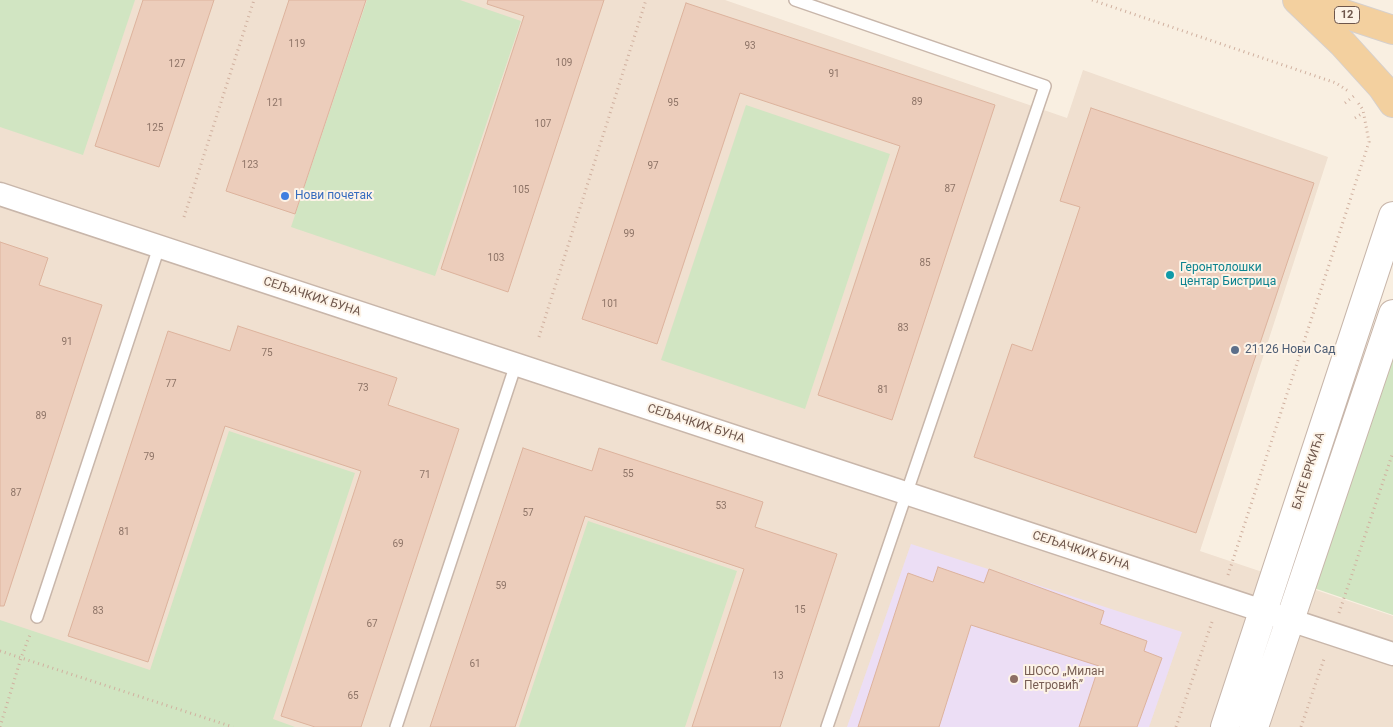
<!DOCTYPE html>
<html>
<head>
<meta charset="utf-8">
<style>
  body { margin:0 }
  canvas { display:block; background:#f9efe1 }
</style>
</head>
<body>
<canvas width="1393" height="727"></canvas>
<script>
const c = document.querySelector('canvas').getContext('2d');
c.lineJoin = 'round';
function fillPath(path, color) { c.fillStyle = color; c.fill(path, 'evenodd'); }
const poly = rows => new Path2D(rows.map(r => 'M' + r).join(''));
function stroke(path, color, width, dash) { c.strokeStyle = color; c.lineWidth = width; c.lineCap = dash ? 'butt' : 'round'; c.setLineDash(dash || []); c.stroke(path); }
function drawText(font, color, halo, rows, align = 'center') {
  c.font = font + ' Roboto,sans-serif'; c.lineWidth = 4; c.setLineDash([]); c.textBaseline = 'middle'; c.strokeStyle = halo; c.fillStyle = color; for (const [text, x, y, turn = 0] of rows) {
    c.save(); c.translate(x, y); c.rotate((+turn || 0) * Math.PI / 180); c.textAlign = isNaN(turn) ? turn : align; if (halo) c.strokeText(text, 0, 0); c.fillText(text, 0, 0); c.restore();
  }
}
fillPath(poly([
  [0,0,725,0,1067,118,1083,70,1328,157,1200,551,1393,616,1393,727,0,727]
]), '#f0e0d0');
fillPath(poly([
  [911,544,1182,632,1149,727,847,727]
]), '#ecdef5');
fillPath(poly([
  [0,0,135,0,83,155,0,127],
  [367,0,460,0,521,21,435,276,291,227],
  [746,105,890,154,805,409,661,360],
  [1393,336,1393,615,1308,586],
  [229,431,355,473,273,719,295,727,0,727,0,620,150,670],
  [588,521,737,571,685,727,519,727]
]), '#d1e5c2');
const building = poly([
  [143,0,214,0,159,167,95,146,143,0],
  [289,0,366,0,295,214,226,191,289,0],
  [488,0,604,0,508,292,441,269,524,16,487,4,488,0],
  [686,3,995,105,892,420,818,395,900,146,740,93,657,344,582,319,686,3],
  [1091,108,1314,183,1196,533,974,457,1012,344,1032,351,1080,207,1060,201,1091,108],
  [0,242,48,258,39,285,102,305,4,606,0,606,0,242],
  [238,326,397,378,388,405,459,429,361,727,315,727,281,716,361,471,225,426,148,662,68,636,168,331,230,351,238,326],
  [523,448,592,471,599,448,763,502,755,527,837,554,780,727,692,727,744,569,585,516,515,727,430,727,523,448],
  [938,567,984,583,989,569,1104,611,1100,624,1147,641,1144,651,1162,658,1137,727,1079,727,1099,666,971,625,939,727,858,727,908,573,933,582,938,567]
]);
fillPath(building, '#eccdbb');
stroke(building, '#ddb39d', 1);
const service = poly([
  [795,0,1045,86,827,727],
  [37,617,159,247],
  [396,727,516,364]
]);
const minor = poly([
  [0,194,1393,654]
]);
const tertiary = poly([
  [1225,727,1393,216],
  [1254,727,1393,314]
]);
const primary = poly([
  [1297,0,1343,44,1382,87,1393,103],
  [1302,0,1393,30]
]);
stroke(service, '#c8b6aa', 14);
stroke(minor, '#c8b6aa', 25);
stroke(tertiary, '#c8b6aa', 30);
stroke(primary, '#d6d0cd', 30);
stroke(poly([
  [1092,0,1336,83,1348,91],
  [1345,103,1354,96],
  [1355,118,1363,113],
  [184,217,254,0],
  [539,337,646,0],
  [1228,575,1369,142,1363,110,1357,101],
  [1339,613,1393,452],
  [0,651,233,727],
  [0,727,21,658,31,632],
  [1176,727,1213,619],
  [1301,727,1325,656]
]), '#d0b09f', 3, [1, 4]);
stroke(service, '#fff', 11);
stroke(minor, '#fff', 22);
stroke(tertiary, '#fff', 28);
stroke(primary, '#f3d09f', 28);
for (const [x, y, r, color] of [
  [285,196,5,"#3f7fe0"],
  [1170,275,5,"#0f9aa8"],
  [1235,350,5,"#5c6f8a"],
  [1014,679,5,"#8d6e63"]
]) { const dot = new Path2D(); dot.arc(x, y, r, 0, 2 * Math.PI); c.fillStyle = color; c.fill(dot); stroke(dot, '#fdf3e7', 2); }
drawText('10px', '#8e7467', null, [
  ["119",297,44],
  ["93",750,46],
  ["109",564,63],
  ["127",177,64],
  ["91",834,74],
  ["89",917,102],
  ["121",275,103],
  ["95",673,103],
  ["107",543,124],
  ["125",155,128],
  ["123",250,165],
  ["97",653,166],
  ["87",950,189],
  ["105",521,190],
  ["99",629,234],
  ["103",496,258],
  ["85",925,263],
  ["101",610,304],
  ["83",903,328],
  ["91",67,342],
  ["75",267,353],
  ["77",171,384],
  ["73",363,388],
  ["81",883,390],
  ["89",41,416],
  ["79",149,457],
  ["55",628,474],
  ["71",425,475],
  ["87",16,493],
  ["53",721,506],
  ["57",528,513],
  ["81",124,532],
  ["69",398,544],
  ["59",501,586],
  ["15",800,610],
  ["83",98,611],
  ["67",372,624],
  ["61",475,664],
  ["13",778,676],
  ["65",353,696]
]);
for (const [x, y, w] of [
  [1347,15,25]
]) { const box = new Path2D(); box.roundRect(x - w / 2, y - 8.5, w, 17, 4); c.fillStyle = '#fdf3e7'; c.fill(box); stroke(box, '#6e564b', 1); }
drawText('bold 11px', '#6e564b', null, [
  ["12",1347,15]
]);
drawText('12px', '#366cbe', '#fdf3e7', [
  ["Нови почетак",295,196]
], 'left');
drawText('12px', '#0d838f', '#fdf3e7', [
  ["Геронтолошки",1180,268],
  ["центар Бистрица",1180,282]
], 'left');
drawText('12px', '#6e564b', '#fdf3e7', [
  ["СЕЉАЧКИХ БУНА",312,297,18],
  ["СЕЉАЧКИХ БУНА",696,424,18],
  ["БАТЕ БРКИЋА",1309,471,-72],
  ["СЕЉАЧКИХ БУНА",1081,551,18]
]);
drawText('12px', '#4e5e75', '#fdf3e7', [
  ["21126 Нови Сад",1245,350]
], 'left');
drawText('12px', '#785e54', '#fdf3e7', [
  ["ШОСО „Милан",1024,672],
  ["Петровић”",1024,686]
], 'left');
</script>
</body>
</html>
